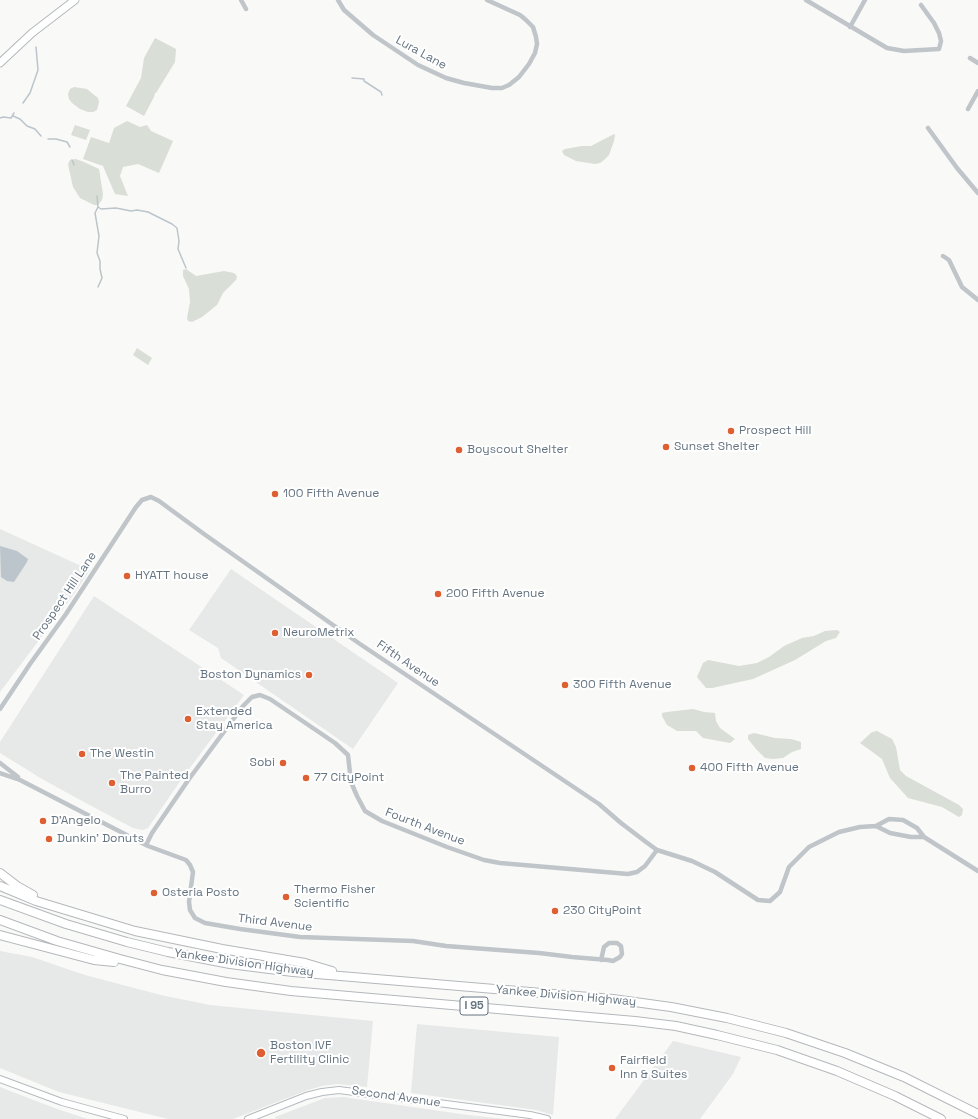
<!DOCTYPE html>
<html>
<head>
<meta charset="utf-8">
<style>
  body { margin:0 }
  canvas { display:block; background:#f9f9f7 }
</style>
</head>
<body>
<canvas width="978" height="1119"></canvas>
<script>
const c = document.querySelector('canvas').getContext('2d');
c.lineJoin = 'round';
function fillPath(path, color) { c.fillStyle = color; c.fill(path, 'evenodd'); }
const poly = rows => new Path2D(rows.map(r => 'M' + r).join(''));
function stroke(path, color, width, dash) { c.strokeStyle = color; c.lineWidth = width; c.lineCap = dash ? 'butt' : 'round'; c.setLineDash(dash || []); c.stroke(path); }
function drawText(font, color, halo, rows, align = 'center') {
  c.font = font + ' "Space Grotesk",sans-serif'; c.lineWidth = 4; c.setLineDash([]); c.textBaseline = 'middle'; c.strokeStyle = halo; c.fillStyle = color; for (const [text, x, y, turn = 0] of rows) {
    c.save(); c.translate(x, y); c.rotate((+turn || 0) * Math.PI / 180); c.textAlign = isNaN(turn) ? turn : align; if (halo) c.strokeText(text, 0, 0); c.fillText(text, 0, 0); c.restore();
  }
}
fillPath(poly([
  [0,529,90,570,71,598,0,692],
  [231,569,398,683,353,749,221,658,218,648,189,630],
  [94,596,244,695,181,780,148,828,142,830,133,828,82,801,42,779,0,753,0,742],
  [0,951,32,957,85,975,161,995,210,1005,373,1021,367,1087,337,1084,322,1086,308,1090,233,1119,168,1119,59,1092,0,1068],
  [417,1024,559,1037,553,1115,536,1110,411,1093],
  [673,1041,741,1057,733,1074,700,1119,615,1119],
  [0,1087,57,1109,88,1119,0,1119],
  [343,1097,468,1115,505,1119,276,1119,275,1117,325,1098]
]), '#e7e8e8');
fillPath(poly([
  [155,38,176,49,175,62,156,93,155,93,154,97,144,116,126,106,141,78,144,58],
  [74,87,87,89,98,98,99,102,97,110,93,112,88,112,80,109,72,103,69,99,68,94,70,89],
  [127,121,140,127,147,125,151,131,173,141,159,173,138,164,123,167,120,176,128,196,115,194,103,166,83,159,91,137,109,143,114,128],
  [75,125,90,130,86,140,71,135],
  [614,134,615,135,614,141,609,155,604,160,600,163,595,164,576,161,564,155,562,151,565,149,582,146,591,146],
  [76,159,84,162,99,169,103,194,102,200,98,205,94,205,80,198,73,187,68,164,70,160],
  [186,269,196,276,224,271,234,273,237,276,236,280,223,293,217,305,202,317,192,322,188,321,187,318,190,302,189,289,183,276,183,270],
  [137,348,152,358,148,365,133,355],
  [837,630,840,632,836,638,826,641,795,660,753,679,712,688,706,688,697,677,703,663,708,660,739,666,757,663,769,657,784,646,802,638,814,636,825,631],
  [693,709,704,712,715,713,716,721,720,728,735,739,730,743,703,738,696,731,677,731,667,725,662,716,662,713,667,712],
  [877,731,892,739,896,747,900,770,906,776,959,805,963,809,962,815,959,817,942,807,908,798,890,778,882,759,860,743,872,732],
  [754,733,775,738,791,739,801,742,801,749,792,752,783,758,773,759,765,758,756,749,748,739,748,735]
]), '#d9ded6');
fillPath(poly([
  [0,546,17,551,28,559,27,562,14,582,7,581,1,577]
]), '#bcc5cb');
stroke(poly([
  [352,78,364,79,364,81,381,92,382,95],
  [23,103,30,93,38,70,36,47],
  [13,116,20,119,27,126,35,129,41,136],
  [0,118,3,117,11,118,14,113],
  [48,139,56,139,67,142,70,147],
  [72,160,74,165],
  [97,196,98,207,101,209,116,208,131,211,137,210,148,212,172,224,177,228,179,241,178,249,186,268],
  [98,287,102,278,100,269,100,261,97,253,99,236,95,213,98,207]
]), '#bcc5cb', 1.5);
const secondary = poly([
  [0,1079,62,1102,124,1119],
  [248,1119,306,1096,322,1092,339,1090,530,1115,547,1119]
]);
const primary = poly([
  [0,63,32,33,75,0]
]);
const highway = poly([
  [0,873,17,886,33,895],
  [0,886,36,901,135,931,222,949,305,963,332,971],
  [0,900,66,924,127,942,168,952,230,964,293,972,613,999,671,1007,727,1018,786,1033,845,1053,904,1077,978,1114],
  [0,920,57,941,120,959,162,970,226,982,291,991,635,1021,676,1026,717,1035,777,1050,837,1071,895,1096,941,1119],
  [0,935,94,960,114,962]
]);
stroke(secondary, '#b5babf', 8);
stroke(primary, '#b4b9bd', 9);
stroke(highway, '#b4b8bc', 10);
stroke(poly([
  [241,0,246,9],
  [338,0,344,10,373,35,418,65,446,78,464,83,492,88,502,88,509,85,519,77,529,64,535,53,537,44,536,37,533,27,526,20,520,15,487,0],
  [806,0,887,48,904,51,939,49,941,41,939,33,934,23,921,5],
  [850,27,865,0],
  [970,58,978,63],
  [968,109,978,91],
  [928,128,957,168,978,193],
  [943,256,949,260,962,287,978,300],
  [0,709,30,664,66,614,136,507,142,500,151,497,159,501,204,534,360,644,599,804,621,823,646,842,657,850,692,861,715,872,758,900,770,901,780,892,789,867,809,847,839,832,860,827,876,826,889,819,903,820,917,828,924,837,978,871],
  [0,763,18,777],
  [0,773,20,780,148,846,186,860,190,865,193,872,189,902,190,910,195,918,205,923,240,929,300,937,413,941,446,946,539,953,572,957,608,960,613,961,620,957,622,954,621,946,617,943,609,943,604,947,601,960],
  [876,826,890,833,911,837,924,837],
  [146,845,152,833,189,779,243,706,252,697,260,695,270,699,335,743,348,755,351,782,357,796,365,811,382,821,447,847,484,860,500,863,628,874,637,872,645,866,657,850]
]), '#c0c5c9', 4.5);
stroke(secondary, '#fff', 6);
stroke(primary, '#fff', 7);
stroke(highway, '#fff', 8);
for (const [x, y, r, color] of [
  [731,431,4,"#de5f32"],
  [666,447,4,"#de5f32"],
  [459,450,4,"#de5f32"],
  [275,494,4,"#de5f32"],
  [127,576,4,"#de5f32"],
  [438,594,4,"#de5f32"],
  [275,633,4,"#de5f32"],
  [309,675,4,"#de5f32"],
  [565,685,4,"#de5f32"],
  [188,719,4,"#de5f32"],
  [82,754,4,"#de5f32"],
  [283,763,4,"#de5f32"],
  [692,768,4,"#de5f32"],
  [306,778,4,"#de5f32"],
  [112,783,4,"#de5f32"],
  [43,821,4,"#de5f32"],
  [49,839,4,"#de5f32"],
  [154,893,4,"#de5f32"],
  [286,897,4,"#de5f32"],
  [555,911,4,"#de5f32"],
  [261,1053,5,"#de5f32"],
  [612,1068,4,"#de5f32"]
]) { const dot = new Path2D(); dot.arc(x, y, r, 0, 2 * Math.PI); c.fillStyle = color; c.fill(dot); stroke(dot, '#fff', 1.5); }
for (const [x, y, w] of [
  [474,1006,28]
]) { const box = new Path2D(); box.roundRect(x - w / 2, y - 9, w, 18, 3); c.fillStyle = '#fff'; c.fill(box); stroke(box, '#657481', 1); }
drawText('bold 11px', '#657481', null, [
  ["I 95",474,1006]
]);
drawText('12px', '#657481', '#fff', [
  ["Lura Lane",421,53,29],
  ["Prospect Hill Lane",65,596,-56],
  ["Fifth Avenue",408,664,34],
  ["Fourth Avenue",425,827,21],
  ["Third Avenue",275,923,7],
  ["Yankee Division Highway",244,963,8],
  ["Yankee Division Highway",566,996,5],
  ["Second Avenue",396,1097,8]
]);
drawText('12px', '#657481', '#fff', [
  ["Prospect Hill",739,431],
  ["Sunset Shelter",674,447],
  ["Boyscout Shelter",467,450],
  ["100 Fifth Avenue",283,494],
  ["HYATT house",135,576],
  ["200 Fifth Avenue",446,594],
  ["NeuroMetrix",283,633],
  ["Boston Dynamics",301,675,"right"],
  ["300 Fifth Avenue",573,685],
  ["Extended",196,712],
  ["Stay America",196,726],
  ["The Westin",90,754],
  ["Sobi",275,763,"right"],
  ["400 Fifth Avenue",700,768],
  ["The Painted",120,776],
  ["Burro",120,790],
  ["77 CityPoint",314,778],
  ["D'Angelo",51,821],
  ["Dunkin' Donuts",57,839],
  ["Thermo Fisher",294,890],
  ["Scientific",294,904],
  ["Osteria Posto",162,893],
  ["230 CityPoint",563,911],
  ["Boston IVF",270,1046],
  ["Fertility Clinic",270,1060],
  ["Fairfield",620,1061],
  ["Inn & Suites",620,1075]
], 'left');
</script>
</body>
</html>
